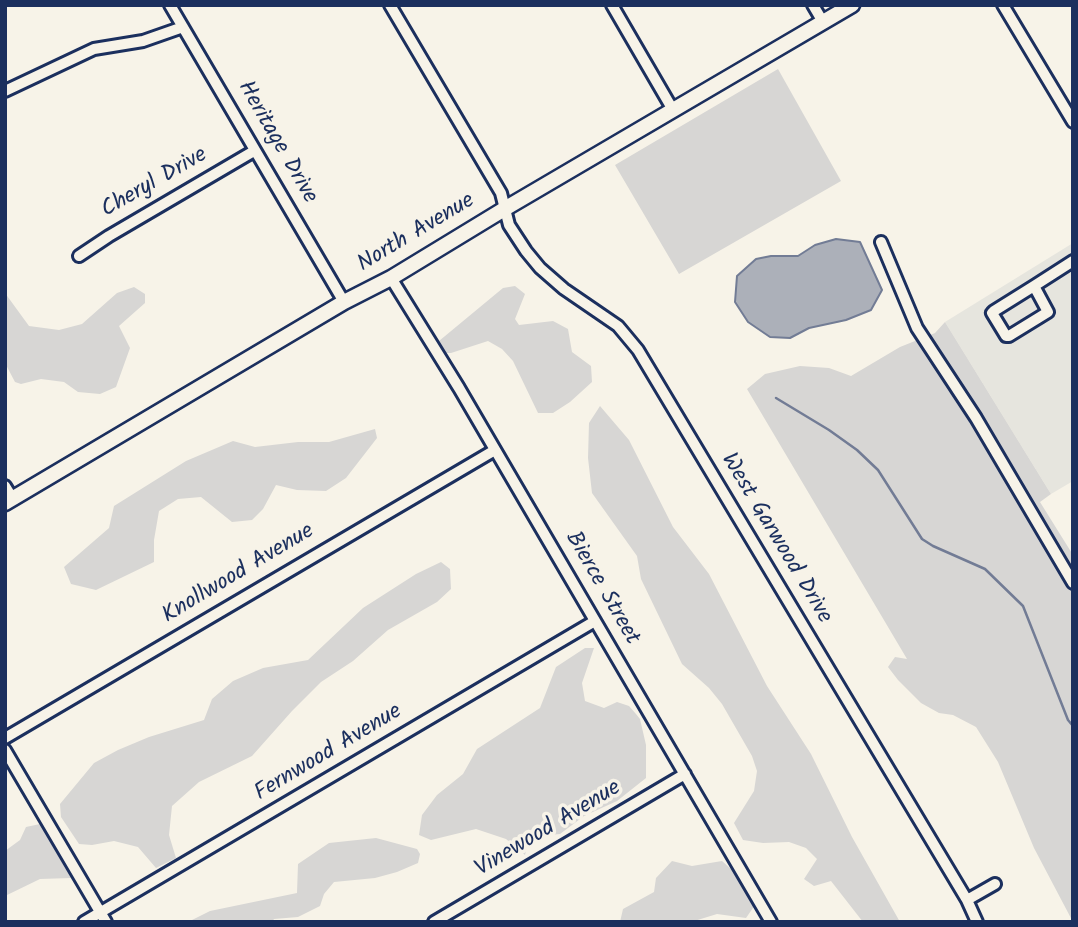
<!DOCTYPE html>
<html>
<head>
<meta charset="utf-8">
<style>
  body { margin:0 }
  #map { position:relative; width:1078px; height:927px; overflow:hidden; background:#f7f3e8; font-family:Kalam,sans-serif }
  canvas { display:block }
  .frame { position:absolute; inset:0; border:7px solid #1b2f5e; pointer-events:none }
</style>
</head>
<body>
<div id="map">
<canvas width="1078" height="927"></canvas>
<div class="frame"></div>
</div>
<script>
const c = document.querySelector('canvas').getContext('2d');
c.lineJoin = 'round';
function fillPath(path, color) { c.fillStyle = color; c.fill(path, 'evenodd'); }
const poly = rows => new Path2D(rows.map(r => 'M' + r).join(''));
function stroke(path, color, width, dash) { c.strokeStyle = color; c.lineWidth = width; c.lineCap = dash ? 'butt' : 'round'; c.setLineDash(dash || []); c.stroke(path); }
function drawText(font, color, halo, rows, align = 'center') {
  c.font = font + ' Kalam,sans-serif'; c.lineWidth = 7; c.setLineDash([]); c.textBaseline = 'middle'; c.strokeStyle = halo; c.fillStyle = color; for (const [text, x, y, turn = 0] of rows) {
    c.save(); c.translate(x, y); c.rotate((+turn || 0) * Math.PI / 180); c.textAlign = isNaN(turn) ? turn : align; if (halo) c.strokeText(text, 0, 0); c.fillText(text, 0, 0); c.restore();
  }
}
fillPath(poly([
  [1073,243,1073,481,1051,494,945,322]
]), '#e6e5de');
fillPath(poly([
  [778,69,841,181,679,274,615,165],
  [515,286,525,294,515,319,519,325,553,321,568,329,572,352,591,366,592,382,570,402,553,413,538,413,513,361,502,349,488,341,451,353,444,353,439,341,503,288],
  [134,287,145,294,145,303,119,326,130,348,116,387,100,394,78,392,64,382,41,379,21,384,15,382,5,363,5,293,29,326,59,330,82,324,117,293],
  [945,322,1051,494,1040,502,1073,555,1073,922,1034,848,998,762,976,727,953,715,939,713,921,703,898,680,888,667,895,657,907,659,747,389,765,374,800,366,829,368,851,376,900,347,935,333],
  [600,406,629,440,673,527,709,574,767,686,811,754,852,837,900,922,863,922,831,881,814,886,804,879,817,859,806,848,789,842,763,843,743,840,734,823,754,791,757,771,752,756,722,704,709,688,682,664,641,579,637,556,592,493,588,458,589,423],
  [375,429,377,438,346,478,326,491,297,490,276,485,263,509,252,520,232,522,201,497,178,499,159,511,154,540,154,562,96,590,71,584,64,567,109,528,114,506,186,461,233,441,255,447,298,442,329,442],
  [441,562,450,569,451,589,437,602,388,630,353,661,321,682,292,711,252,756,199,782,172,806,169,835,176,858,156,868,138,847,114,841,92,845,79,844,61,817,60,804,94,763,118,750,149,737,204,720,212,699,233,681,263,668,308,660,363,608,416,574],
  [585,648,594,648,582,683,585,701,604,708,617,702,629,706,636,714,640,719,646,745,646,778,617,801,584,816,560,834,529,837,525,855,506,839,476,829,431,840,419,835,422,815,437,795,463,774,477,749,540,708,556,667],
  [40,824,71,878,40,879,5,896,5,851,20,840,26,827],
  [376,838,417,849,420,854,418,863,397,872,375,878,334,882,324,894,320,906,298,917,274,919,272,922,188,922,210,911,297,893,298,864,329,843],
  [672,861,692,866,722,861,732,870,755,905,746,918,717,914,691,922,620,922,623,909,654,892,656,878]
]), '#d7d6d4');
const water = poly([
  [836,239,860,242,882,290,871,310,846,320,809,328,790,338,770,337,748,322,735,302,737,276,756,259,771,256,798,256,815,245,836,239]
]);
fillPath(water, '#acb0b9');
stroke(water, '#727c95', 2);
stroke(poly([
  [776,398,829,430,857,450,878,470,922,539,933,546,985,569,1023,606,1068,720,1073,726]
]), '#727c95', 2.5);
const minor = poly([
  [170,5,344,302],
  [390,5,501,193,509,225,526,251,540,268,564,289,618,326,638,350,967,900,977,922],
  [612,5,673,110],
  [813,5,823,22],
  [1003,5,1073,122],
  [5,91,94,49,143,41,183,27],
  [881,242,917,328,976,418,1073,583],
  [79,256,109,236,254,151],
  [391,278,459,388,771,922],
  [1034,286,1048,312,1009,336,1006,336,992,313,994,311,1034,286,1073,261],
  [5,486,13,499],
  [5,738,495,450],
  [5,750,106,922],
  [967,900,995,884],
  [84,922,595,621],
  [434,922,685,774]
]);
const major = poly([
  [5,503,344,302,391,278,506,208,852,5]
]);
stroke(minor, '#1b2f5e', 16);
stroke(major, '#1b2f5e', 19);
stroke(minor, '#f7f3e8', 10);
stroke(major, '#f7f3e8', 14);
drawText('23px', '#1b2f5e', '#f7f3e8', [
  ["Heritage Drive",276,143,60],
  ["Cheryl Drive",155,184,-30],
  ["North Avenue",417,234,-31],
  ["West Garwood Drive",775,539,59],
  ["Knollwood Avenue",239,575,-31],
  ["Bierce Street",601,589,60],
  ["Fernwood Avenue",329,754,-31],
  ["Vinewood Avenue",549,830,-31]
]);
</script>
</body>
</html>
